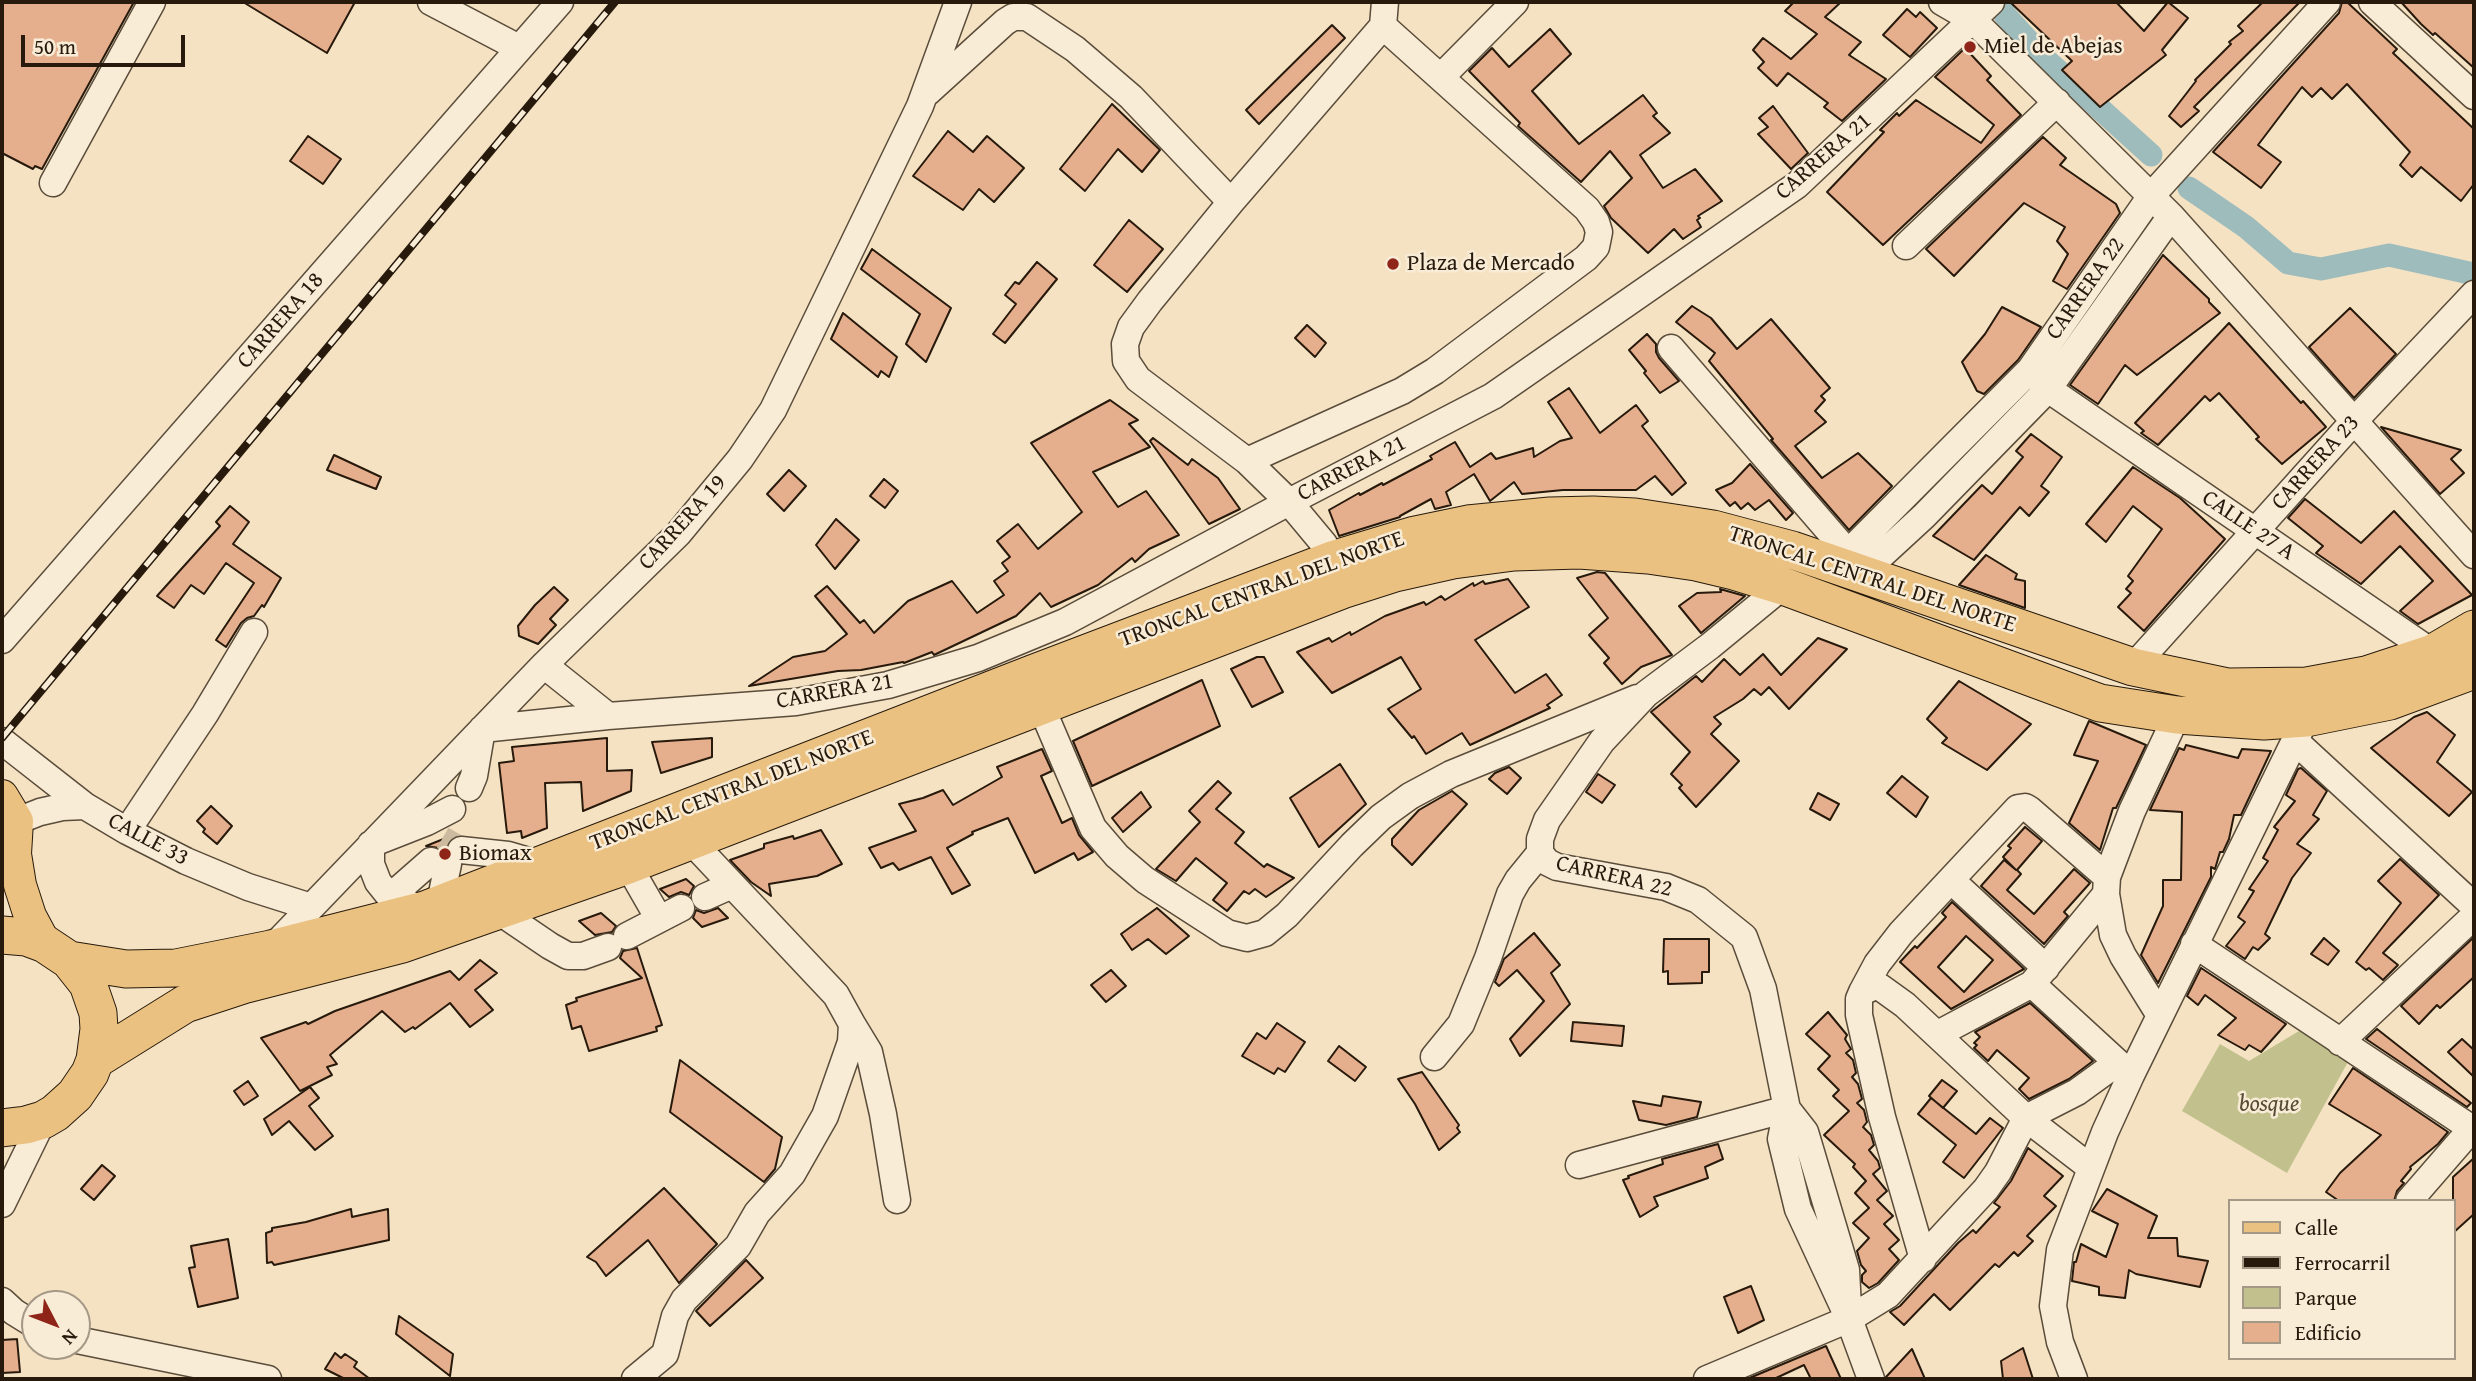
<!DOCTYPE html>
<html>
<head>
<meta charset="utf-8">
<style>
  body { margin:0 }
  #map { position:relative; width:2476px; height:1381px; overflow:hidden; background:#f5e2c2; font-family:"Gentium Book Plus",serif }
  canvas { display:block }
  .frame { position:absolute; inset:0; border:4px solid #271a0c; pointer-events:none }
  .legend { position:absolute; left:2228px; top:1199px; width:228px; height:161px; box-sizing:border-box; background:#f8ecd7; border:2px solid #a49886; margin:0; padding:9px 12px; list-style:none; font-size:21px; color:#271a0c }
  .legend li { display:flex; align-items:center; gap:14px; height:35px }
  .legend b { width:35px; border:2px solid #a49886 }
  .north { position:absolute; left:21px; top:1290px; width:70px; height:70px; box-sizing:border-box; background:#f8ecd7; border:2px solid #a49886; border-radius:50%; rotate:132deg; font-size:19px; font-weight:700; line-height:28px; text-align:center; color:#271a0c }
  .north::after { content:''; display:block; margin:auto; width:24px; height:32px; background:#8f2418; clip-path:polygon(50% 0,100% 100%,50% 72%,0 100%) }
  .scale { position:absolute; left:21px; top:35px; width:164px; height:32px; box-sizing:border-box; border:4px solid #271a0c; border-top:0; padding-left:9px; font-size:21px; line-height:24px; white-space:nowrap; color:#271a0c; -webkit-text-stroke:5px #f8ecd7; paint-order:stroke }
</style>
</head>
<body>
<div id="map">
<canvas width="2476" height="1381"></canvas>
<div class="frame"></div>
<ul class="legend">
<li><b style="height:9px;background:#eac181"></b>Calle</li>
<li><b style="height:9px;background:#271a0c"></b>Ferrocarril</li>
<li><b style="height:19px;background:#c2c18e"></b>Parque</li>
<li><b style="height:19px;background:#e5ae8d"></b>Edificio</li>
</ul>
<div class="north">N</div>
<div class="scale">50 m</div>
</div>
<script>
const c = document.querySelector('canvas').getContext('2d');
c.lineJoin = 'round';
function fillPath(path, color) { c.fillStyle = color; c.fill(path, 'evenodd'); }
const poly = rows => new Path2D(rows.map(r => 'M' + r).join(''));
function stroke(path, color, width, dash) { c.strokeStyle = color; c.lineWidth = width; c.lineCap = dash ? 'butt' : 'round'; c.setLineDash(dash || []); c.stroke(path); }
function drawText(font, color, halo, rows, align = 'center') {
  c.font = font + ' "Gentium Book Plus",serif'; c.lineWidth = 5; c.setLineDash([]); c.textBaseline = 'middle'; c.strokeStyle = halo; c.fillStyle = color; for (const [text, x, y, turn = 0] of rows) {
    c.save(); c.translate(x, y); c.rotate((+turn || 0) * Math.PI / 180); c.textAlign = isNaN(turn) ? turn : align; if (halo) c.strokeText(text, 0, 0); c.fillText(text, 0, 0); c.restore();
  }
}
fillPath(poly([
  [2299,1031,2349,1060,2287,1173,2182,1111,2220,1044,2249,1061]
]), '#c2c18e');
stroke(poly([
  [1999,2,2005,15,2043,57,2151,155],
  [2189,188,2246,227,2288,263,2321,269,2389,255,2474,274]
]), '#9fbcbc', 23);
const building = poly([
  [2,2,134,2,42,169,35,166,33,169,2,153,2,2],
  [243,2,355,2,327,53,243,2],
  [1794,2,1841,2,1825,17,1861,42,1849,55,1886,79,1842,121,1824,107,1828,103,1788,73,1777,86,1758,68,1764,62,1753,50,1763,38,1791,59,1817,34,1785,11,1794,2],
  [2010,2,2116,2,2144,31,2168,2,2188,18,2162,50,2166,55,2100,107,2062,70,2072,61,2010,2],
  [2263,2,2300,2,2194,107,2199,111,2181,127,2169,116,2196,81,2195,80,2231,44,2229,42,2243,31,2238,26,2263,2],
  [2342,2,2347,2,2397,49,2393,53,2474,129,2474,184,2461,201,2421,167,2412,177,2400,165,2410,152,2347,84,2332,99,2321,88,2312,97,2302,87,2258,145,2281,162,2261,188,2213,152,2339,13,2342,2],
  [2401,2,2474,2,2474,68,2435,33,2433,35,2421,24,2401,2],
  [1907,9,1916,17,1920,12,1937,28,1910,57,1883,35,1907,9],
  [1332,25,1345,38,1259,124,1246,110,1332,25],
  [1550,29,1571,54,1532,91,1579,144,1643,95,1657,113,1653,116,1670,133,1640,155,1663,188,1695,169,1722,201,1698,216,1700,218,1697,220,1701,227,1683,239,1674,229,1648,253,1611,218,1604,206,1632,178,1610,151,1581,182,1518,126,1520,123,1469,71,1492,48,1509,67,1550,29],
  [1965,48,1991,76,1987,80,2021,115,1883,245,1827,192,1884,132,1880,130,1897,113,1899,116,1916,100,1981,143,1994,125,1935,77,1965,48],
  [1112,104,1160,150,1142,172,1118,149,1085,191,1060,169,1112,104],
  [1773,106,1808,153,1791,169,1758,134,1768,127,1759,118,1773,106],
  [948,131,973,152,987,136,1024,168,994,202,979,189,963,210,913,176,948,131],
  [308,136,341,159,323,184,290,161,308,136],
  [2043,137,2066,158,2060,165,2116,204,2120,213,2067,289,2053,281,2068,254,2057,241,2065,227,2024,203,1954,276,1926,249,2043,137],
  [1129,220,1163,249,1127,292,1094,265,1129,220],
  [872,249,951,308,926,362,906,344,920,314,861,269,872,249],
  [2163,255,2209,299,2209,302,2220,313,2137,375,2125,365,2098,404,2070,385,2163,255],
  [1037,262,1057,279,1005,343,993,334,1016,304,1005,295,1015,282,1019,284,1037,262],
  [1692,306,1711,318,1737,349,1771,319,1830,388,1821,396,1825,400,1815,411,1826,422,1795,446,1822,478,1858,453,1892,486,1849,530,1771,440,1773,439,1709,361,1715,353,1676,322,1692,306],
  [2002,307,2041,327,2018,360,1984,394,1977,391,1962,362,1985,334,2002,307],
  [2350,308,2396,354,2354,398,2309,347,2350,308],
  [843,313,897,357,889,377,881,371,878,377,831,339,843,313],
  [2229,323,2301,403,2303,401,2326,427,2282,464,2256,439,2259,437,2219,393,2210,401,2205,396,2158,445,2141,433,2144,431,2135,423,2229,323],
  [1307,325,1326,343,1315,357,1295,338,1307,325],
  [1647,334,1656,344,1656,352,1659,358,1679,381,1660,393,1644,373,1646,371,1629,350,1647,334],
  [1569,388,1600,433,1636,405,1648,421,1642,426,1686,483,1672,495,1655,476,1636,490,1563,490,1522,494,1514,482,1490,501,1474,474,1446,492,1451,505,1435,509,1431,499,1400,516,1400,517,1339,536,1329,510,1359,493,1360,495,1382,483,1383,485,1432,459,1430,456,1455,442,1470,467,1491,453,1496,459,1533,448,1534,457,1560,441,1572,438,1548,402,1569,388],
  [1110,400,1138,420,1129,424,1150,447,1093,472,1118,507,1146,491,1179,535,1149,549,1135,562,1132,558,1098,585,1051,607,1040,593,1016,616,934,655,932,652,904,663,903,662,861,670,838,671,749,686,793,657,825,651,847,634,815,596,827,586,860,623,864,620,874,633,908,601,952,581,977,613,1004,595,994,581,1008,571,1002,563,1010,557,997,541,1018,524,1038,549,1082,512,1031,443,1110,400],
  [2381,427,2461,450,2451,459,2464,473,2440,494,2381,427],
  [2031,434,2062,457,2041,486,2049,492,2029,516,2020,507,1974,560,1933,536,1982,485,1992,494,2023,457,2016,451,2031,434],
  [1153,438,1188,465,1192,459,1218,478,1240,509,1209,524,1150,441,1153,438],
  [334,455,381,477,376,489,327,470,334,455],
  [1750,464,1793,513,1786,520,1769,500,1755,510,1748,503,1741,509,1735,502,1730,506,1716,490,1732,483,1750,464],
  [2133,467,2180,498,2225,539,2144,631,2118,607,2131,593,2126,589,2133,581,2128,576,2162,529,2133,506,2106,542,2086,524,2133,467],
  [789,470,806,486,784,511,767,494,789,470],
  [884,479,898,491,885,508,870,496,884,479],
  [2305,499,2361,543,2394,511,2472,595,2418,624,2400,611,2433,581,2400,546,2361,584,2316,553,2323,546,2288,518,2305,499],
  [230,506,249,522,233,544,281,578,264,607,262,605,254,616,247,618,241,623,226,647,216,640,254,583,226,563,204,594,191,585,174,608,157,596,220,526,216,522,230,506],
  [836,519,859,540,835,569,816,545,836,519],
  [1986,555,2017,574,2015,579,2025,581,2025,608,1959,585,1986,555],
  [1597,572,1605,573,1672,655,1641,667,1622,684,1604,663,1609,658,1589,635,1608,618,1577,578,1597,572],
  [1508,579,1529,607,1475,640,1515,693,1546,674,1562,695,1547,705,1550,708,1470,745,1462,733,1426,754,1414,736,1412,738,1388,709,1421,689,1401,657,1332,693,1297,652,1329,638,1332,642,1350,632,1351,635,1385,616,1424,602,1426,605,1441,596,1445,600,1473,583,1474,586,1483,581,1485,584,1508,579],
  [554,587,568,600,550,619,556,625,538,644,519,636,518,626,535,605,554,587],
  [1720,589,1745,596,1701,633,1679,606,1697,593,1721,592,1720,589],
  [1818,638,1847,649,1789,709,1769,687,1761,695,1754,689,1743,699,1714,717,1721,724,1711,734,1739,761,1696,807,1679,788,1682,785,1671,774,1690,752,1651,712,1696,676,1702,682,1724,659,1740,675,1763,654,1781,675,1818,638],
  [1257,657,1264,657,1283,692,1252,707,1231,669,1257,657],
  [1202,680,1220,726,1092,786,1073,741,1202,680],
  [1959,681,2031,724,1987,770,1942,743,1947,738,1927,719,1959,681],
  [2427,712,2455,735,2437,762,2472,792,2449,816,2371,748,2414,717,2427,712],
  [2089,721,2146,745,2116,808,2113,808,2100,850,2069,823,2098,761,2074,755,2089,721],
  [607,738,607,771,632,770,631,791,583,811,581,782,545,783,547,828,522,838,521,831,507,833,499,763,514,761,512,747,607,738],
  [712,738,712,757,661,773,652,742,712,738],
  [2186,745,2238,758,2242,749,2271,751,2241,815,2234,815,2229,839,2223,852,2220,852,2215,869,2211,867,2211,877,2158,983,2141,955,2163,906,2163,880,2181,880,2182,812,2150,810,2179,748,2184,750,2186,745],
  [1042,749,1052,771,1041,776,1062,823,1072,818,1079,835,1093,852,1078,860,1074,853,1035,873,1008,818,972,832,973,834,947,848,970,885,952,894,931,857,899,870,893,863,881,868,869,848,916,831,899,804,923,798,943,790,953,805,1002,777,997,767,1042,749],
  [1340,764,1366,804,1319,847,1290,798,1340,764],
  [1509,767,1521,778,1507,794,1489,779,1495,773,1509,767],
  [2301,768,2327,791,2313,815,2319,819,2297,844,2311,853,2292,878,2265,934,2270,938,2258,950,2253,947,2245,959,2226,946,2245,922,2238,917,2254,891,2249,889,2268,861,2263,858,2278,830,2274,827,2295,801,2286,795,2298,769,2301,768],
  [1598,774,1615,785,1602,803,1586,792,1598,774],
  [1902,776,1928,797,1916,817,1887,793,1902,776],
  [1218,781,1231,793,1216,809,1244,832,1235,843,1264,867,1267,864,1294,878,1266,897,1255,889,1249,894,1244,891,1227,911,1213,900,1227,883,1196,858,1176,881,1156,869,1200,822,1189,811,1218,781],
  [1452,791,1467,804,1412,865,1392,845,1392,839,1419,810,1452,791],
  [1141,792,1151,807,1123,832,1112,818,1141,792],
  [1818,793,1839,804,1830,820,1810,809,1818,793],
  [211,806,232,826,217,844,203,832,205,829,197,821,211,806],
  [2025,827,2042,841,2017,870,2021,874,2007,890,2034,914,2074,869,2090,883,2064,912,2068,916,2044,944,1981,886,2004,860,2016,870,2003,857,2011,848,2008,846,2025,827],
  [821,830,842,864,817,876,769,884,771,896,751,882,730,860,764,848,764,844,793,836,794,839,821,830],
  [456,834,449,840,445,849,426,846,456,834],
  [2400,859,2439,895,2383,953,2398,965,2383,980,2369,968,2366,970,2356,962,2401,903,2378,881,2400,859],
  [686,879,694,886,689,895,681,892,669,897,660,889,686,879],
  [1952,902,2024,969,1951,1009,1900,962,1915,946,1917,948,1946,917,1942,913,1952,902],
  [1966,936,1993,960,1964,992,1938,967,1966,936],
  [718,908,728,918,702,927,693,918,696,910,704,913,718,908],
  [1157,908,1189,936,1166,954,1148,939,1132,950,1121,934,1157,908],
  [601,913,616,926,612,932,595,935,579,921,601,913],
  [1534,933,1560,965,1551,973,1570,1004,1520,1056,1510,1039,1544,1001,1517,970,1499,986,1495,982,1504,959,1534,933],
  [2474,937,2474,977,2440,1008,2437,1005,2419,1024,2401,1006,2474,937],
  [2324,938,2339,951,2328,965,2311,954,2324,938],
  [1664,939,1709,939,1709,972,1702,972,1702,983,1668,984,1668,971,1663,972,1664,939],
  [637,948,662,1025,656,1027,657,1031,589,1051,581,1026,572,1029,566,1005,577,1001,576,998,642,978,620,958,623,951,637,948],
  [480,960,497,973,475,990,493,1010,470,1027,450,1003,415,1029,413,1027,405,1032,382,1011,330,1055,337,1064,327,1067,332,1075,300,1091,261,1038,306,1022,308,1024,335,1011,450,971,459,980,480,960],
  [2201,968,2286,1024,2261,1052,2249,1045,2245,1050,2218,1035,2236,1018,2205,995,2198,1005,2187,996,2201,968],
  [1111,970,1126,986,1106,1002,1091,985,1111,970],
  [2030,1003,2093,1061,2069,1079,2029,1099,2019,1089,2029,1078,1997,1050,1988,1061,1974,1048,1977,1045,1974,1043,1980,1037,1975,1032,2030,1003],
  [1828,1012,1847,1035,1845,1039,1851,1049,1846,1053,1853,1060,1856,1073,1852,1077,1858,1084,1862,1099,1857,1103,1864,1110,1867,1122,1863,1127,1871,1135,1874,1145,1869,1150,1878,1161,1880,1168,1873,1174,1887,1191,1877,1200,1893,1216,1884,1224,1899,1240,1889,1249,1899,1260,1878,1283,1869,1288,1862,1282,1862,1275,1866,1271,1861,1265,1857,1251,1869,1238,1853,1223,1869,1208,1855,1193,1866,1181,1853,1167,1855,1164,1824,1135,1849,1111,1833,1096,1839,1090,1818,1069,1830,1056,1806,1034,1828,1012],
  [1573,1022,1624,1026,1622,1046,1571,1041,1573,1022],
  [1277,1023,1305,1042,1285,1072,1278,1068,1274,1074,1242,1056,1257,1033,1266,1039,1277,1023],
  [2377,1029,2471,1103,2467,1107,2366,1039,2377,1029],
  [2462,1039,2474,1050,2474,1077,2448,1052,2462,1039],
  [1339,1046,1366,1067,1355,1081,1328,1061,1339,1046],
  [680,1060,782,1137,775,1169,764,1182,670,1112,680,1060],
  [2353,1068,2448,1132,2438,1144,2410,1167,2411,1169,2401,1181,2404,1183,2397,1191,2394,1201,2339,1201,2326,1192,2340,1173,2381,1135,2329,1104,2353,1068],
  [1422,1072,1459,1125,1457,1128,1460,1132,1439,1150,1415,1104,1398,1079,1422,1072],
  [1942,1080,1957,1091,1943,1108,1929,1096,1942,1080],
  [248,1081,258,1096,244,1105,234,1091,248,1081],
  [310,1087,319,1098,309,1106,333,1136,315,1150,289,1121,272,1135,264,1119,310,1087],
  [1663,1096,1701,1102,1697,1117,1666,1125,1639,1120,1633,1101,1661,1106,1663,1096],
  [1931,1098,1976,1134,1990,1118,2003,1128,1964,1178,1943,1162,1956,1145,1918,1114,1931,1098],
  [1718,1144,1723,1159,1705,1167,1708,1178,1654,1197,1658,1206,1640,1217,1623,1180,1629,1178,1628,1176,1663,1164,1662,1159,1718,1144],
  [2028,1148,2063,1176,2044,1196,2056,1206,2027,1236,2033,1241,2018,1256,2014,1252,1999,1267,1995,1264,1950,1310,1934,1294,1904,1325,1890,1312,1900,1306,1958,1243,1973,1230,1976,1233,2000,1207,1994,1203,2011,1181,2028,1148],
  [2474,1158,2474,1214,2453,1233,2453,1177,2474,1158],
  [102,1165,115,1176,94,1200,81,1189,102,1165],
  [664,1188,717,1244,679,1283,648,1240,606,1276,596,1262,587,1257,664,1188],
  [2107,1189,2157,1216,2148,1238,2177,1238,2178,1256,2208,1261,2200,1287,2136,1274,2129,1270,2125,1298,2099,1295,2099,1287,2072,1281,2074,1262,2076,1262,2081,1244,2106,1257,2118,1224,2092,1211,2107,1189],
  [351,1209,352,1217,388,1209,389,1240,274,1265,272,1262,267,1263,266,1233,272,1231,272,1228,306,1222,351,1209],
  [228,1239,238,1298,198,1307,189,1268,195,1267,191,1246,228,1239],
  [746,1260,763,1278,710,1326,696,1311,746,1260],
  [1751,1286,1764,1320,1738,1333,1724,1297,1751,1286],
  [399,1316,453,1354,450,1376,396,1334,399,1316],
  [17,1339,20,1372,2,1373,2,1340,17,1339],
  [1826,1346,1841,1379,1811,1379,1804,1365,1774,1379,1747,1379,1826,1346],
  [2023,1348,2033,1379,2003,1379,2001,1361,2023,1348],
  [1912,1349,1925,1379,1886,1379,1886,1377,1912,1349],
  [335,1353,341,1358,345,1354,357,1362,354,1367,370,1379,345,1379,325,1369,335,1353]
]);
fillPath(building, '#e5ae8d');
stroke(building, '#271a0c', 2);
stroke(poly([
  [442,839,461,850]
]), '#ccba9e', 26, [26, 13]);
const minor = poly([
  [431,2,519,48],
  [1942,2,1973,20,2171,216,2474,555],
  [2372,2,2474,96],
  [1441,77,1515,2],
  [928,92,1005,22,1013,17,1027,17,1075,49,1131,97,1231,202],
  [53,183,152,2],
  [1906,246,2057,102],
  [1671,348,1849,554,1864,563],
  [2030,370,2048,389,2433,653,2445,658],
  [1247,461,1402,391,1435,371,1586,258,1596,247,1599,232,1596,222,1587,209,1383,26],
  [1835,566,2030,370,2151,196,2327,2],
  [1861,574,1924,516,2048,389,2171,216],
  [1337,576,1324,544,1289,502,1247,461,1138,379,1126,361,1125,344,1131,327,1150,301,1231,202,1383,26,1385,2],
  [1783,586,1710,646,1646,694,1602,741,1547,820,1540,839,1540,853,1547,862,1557,867,1666,887,1698,900,1744,937,1763,989,1787,1109,1781,1139,1798,1209,1849,1319,1871,1379],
  [2,640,560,2],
  [544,665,608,716],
  [2133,667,2355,420,2474,294],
  [1040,704,1093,828,1117,856,1145,880,1227,933,1247,938,1265,933,1287,915,1352,845,1381,817,1410,796,1451,774,1637,698],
  [2,741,85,806,127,831,186,861,248,887,311,907],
  [2295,741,2474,906],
  [469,788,474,776,482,729,608,716,796,702,888,685,978,658,1065,622,1289,502,1493,396,1797,185,1991,2],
  [2,831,17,821,40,812,62,807,85,806],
  [127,831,205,714,254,632],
  [461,850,508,855,542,865],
  [628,865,659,919],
  [1952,881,2046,968],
  [390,897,431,861],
  [705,897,732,885],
  [440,903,448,864],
  [425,910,390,897,378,882,371,864,371,844,427,822,452,809],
  [497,910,550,946,568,956,583,956,608,947],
  [627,936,681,908],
  [2194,944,2474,1130],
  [272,948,544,665,678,534,740,459,773,410,920,106,958,2],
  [2032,984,2129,1073],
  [1862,992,1877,964,1901,933,2018,808,2025,807,2030,810,2107,877],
  [2159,1014,2123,956,2113,935,2106,894,2107,877,2132,811,2177,715],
  [852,1024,869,1052,883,1114,897,1200],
  [1938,1034,2032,984,2106,894],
  [2340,1042,2474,916],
  [1434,1057,1461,1024,1488,958,1510,894,1518,880,1540,853],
  [1787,1109,1805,1132,1846,1270,1848,1308],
  [1579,1165,1787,1109],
  [2409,1201,2474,1126],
  [2,1204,43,1120],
  [1923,1259,1882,1117,1859,1015,1859,999,1862,992,1873,987,1880,987,1905,1005,2026,1118,2091,1168],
  [2,1301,14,1312,35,1325],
  [77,1340,268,1379],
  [635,1379,665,1354,675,1316,684,1300,738,1246,757,1213,792,1174,825,1116,851,1042,852,1024,836,995,690,840],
  [1707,1379,1849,1319,1888,1295,1986,1189,1998,1172,2026,1118,2077,1092,2117,1063],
  [2074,1379,2060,1342,2053,1306,2060,1250,2105,1132,2131,1075,2306,718]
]);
const major = poly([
  [2,796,17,821,15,854,20,885,30,916,45,944]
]);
const highway = poly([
  [2,935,26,937,45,944,69,960,88,984,98,1013,99,1029,95,1060,90,1073,75,1095,55,1113,43,1120,26,1125,2,1128],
  [69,960,126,969,176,968,271,949,425,910,1032,674,1332,560,1415,535,1468,524,1550,516,1593,515,1635,517,1713,529,1792,550,2133,667,2228,687,2307,686,2366,675,2433,653,2474,629],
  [95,1060,185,1004,246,984,402,944,628,865,1342,590,1395,573,1453,560,1514,552,1579,550,1648,555,1696,562,1734,571,1783,586,2100,703,2177,715,2264,721,2306,718,2390,701,2474,670]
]);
stroke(minor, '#5a4c3a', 29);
stroke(major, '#271a0c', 34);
stroke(highway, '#271a0c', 39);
stroke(minor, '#f8ecd7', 26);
stroke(major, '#eac181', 32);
stroke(highway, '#eac181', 37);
const rail = poly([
  [2,738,615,2]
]);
stroke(rail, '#271a0c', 8);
stroke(rail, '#f8ecd7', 5, [16]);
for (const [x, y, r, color] of [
  [1970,47,7,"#8f2418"],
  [1393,264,7,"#8f2418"],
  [445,854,7,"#8f2418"]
]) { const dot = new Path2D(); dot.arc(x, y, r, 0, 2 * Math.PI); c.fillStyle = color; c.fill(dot); stroke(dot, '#f8ecd7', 2.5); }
drawText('23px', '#271a0c', '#f8ecd7', [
  ["Miel de Abejas",1984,47],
  ["Plaza de Mercado",1407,264],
  ["Biomax",459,854]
], 'left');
drawText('23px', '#271a0c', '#f8ecd7', [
  ["CARRERA 21",1824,157,-41],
  ["CARRERA 22",2086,289,-55],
  ["CARRERA 18",281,321,-49],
  ["CARRERA 23",2316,463,-48],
  ["CARRERA 21",1352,469,-27],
  ["CARRERA 19",683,523,-48],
  ["CALLE 27 A",2248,526,34],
  ["TRONCAL CENTRAL DEL NORTE",1872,580,18],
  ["TRONCAL CENTRAL DEL NORTE",1262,590,-20],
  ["CARRERA 21",835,692,-10],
  ["TRONCAL CENTRAL DEL NORTE",732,791,-21],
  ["CALLE 33",148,840,28],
  ["CARRERA 22",1614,877,13]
]);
drawText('italic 23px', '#564c33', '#f8ecd7', [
  ["bosque",2269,1105]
]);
</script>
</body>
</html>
